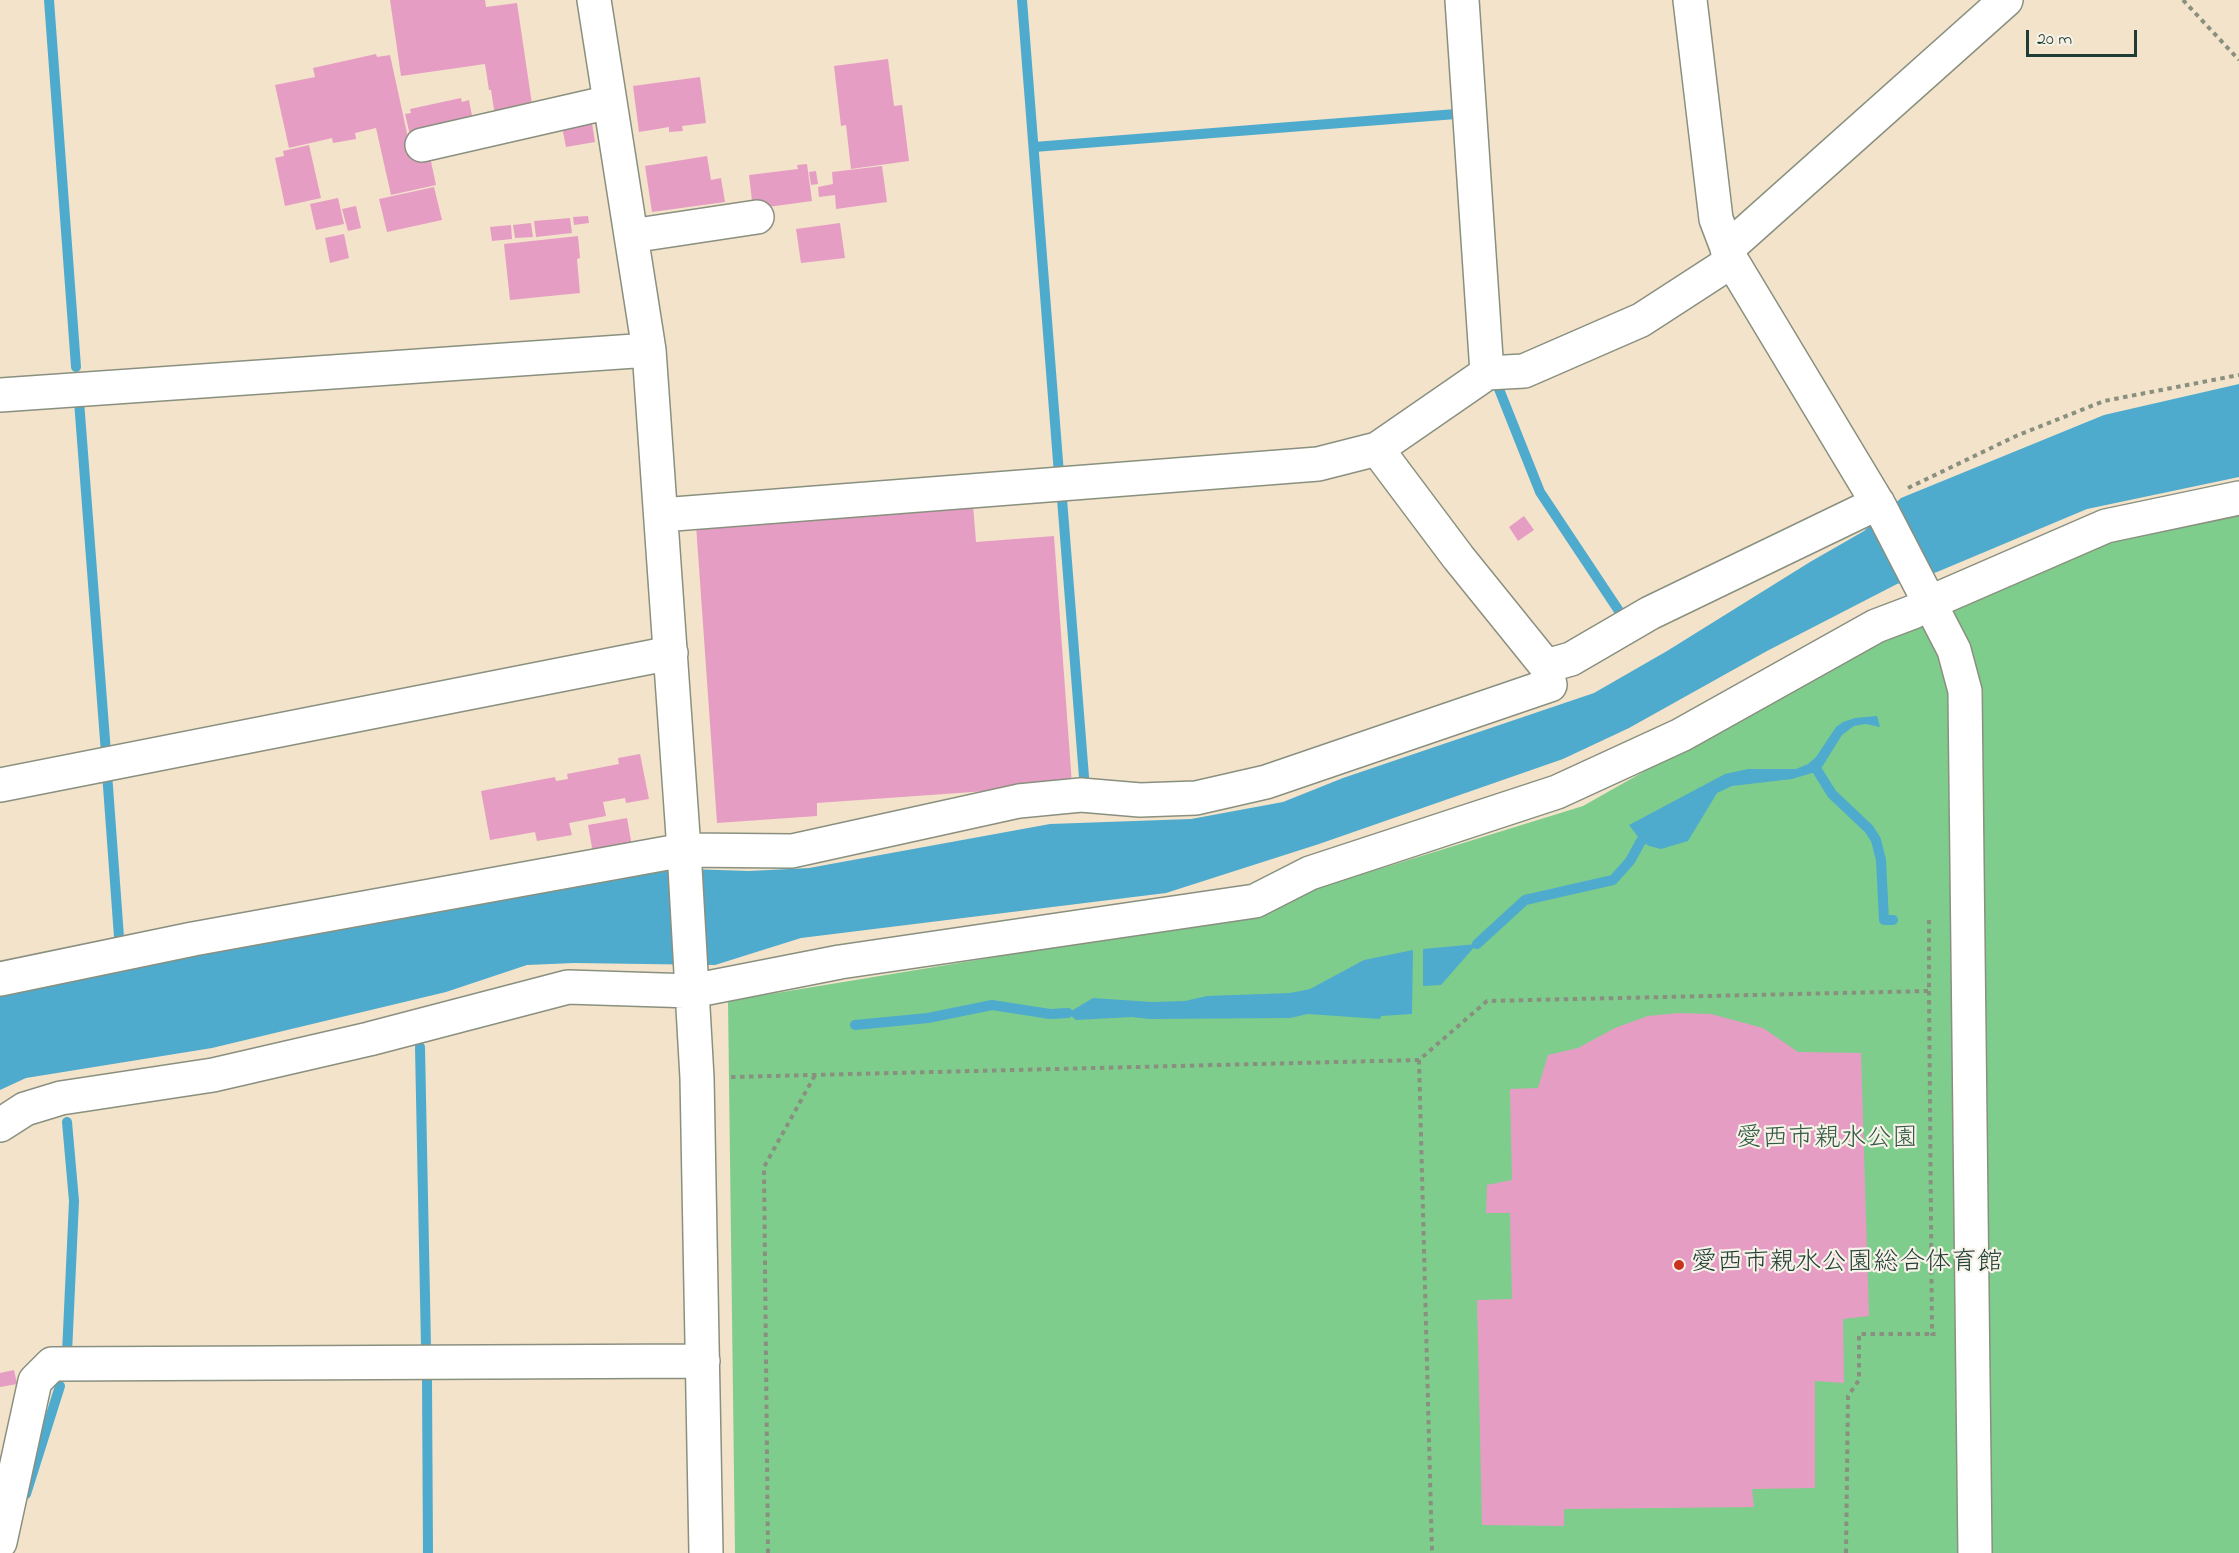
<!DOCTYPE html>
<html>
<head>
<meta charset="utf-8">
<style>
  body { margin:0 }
  #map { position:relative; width:2239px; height:1553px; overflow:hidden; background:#f3e3ca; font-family:"Indie Flower",sans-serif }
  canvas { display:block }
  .scale { position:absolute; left:2026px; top:30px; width:111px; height:27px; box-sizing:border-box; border:3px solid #1f3d34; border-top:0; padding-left:8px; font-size:18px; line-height:21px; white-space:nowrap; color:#1f3d34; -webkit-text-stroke:4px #f7f3e8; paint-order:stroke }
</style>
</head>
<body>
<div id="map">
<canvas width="2239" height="1553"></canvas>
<div class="scale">20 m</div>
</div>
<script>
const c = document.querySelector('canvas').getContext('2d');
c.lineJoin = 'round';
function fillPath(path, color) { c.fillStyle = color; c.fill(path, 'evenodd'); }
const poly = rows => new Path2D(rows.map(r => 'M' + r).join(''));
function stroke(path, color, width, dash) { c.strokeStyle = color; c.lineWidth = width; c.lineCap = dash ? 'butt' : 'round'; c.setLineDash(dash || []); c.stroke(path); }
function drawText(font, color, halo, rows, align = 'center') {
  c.font = font + ' "Indie Flower","Klee One",sans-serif'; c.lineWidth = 4.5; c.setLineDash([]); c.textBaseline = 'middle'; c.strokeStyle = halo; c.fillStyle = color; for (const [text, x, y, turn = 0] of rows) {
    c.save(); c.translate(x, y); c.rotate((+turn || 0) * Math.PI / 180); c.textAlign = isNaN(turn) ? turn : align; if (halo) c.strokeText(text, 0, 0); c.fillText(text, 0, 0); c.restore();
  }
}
fillPath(poly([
  [2239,512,2239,1553,735,1553,728,1001,1244,916,1321,887,1583,806,1880,638,2111,538]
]), '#7fcd8c');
fillPath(poly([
  [2239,384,2239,477,2087,509,1937,572,1897,584,1767,651,1629,728,1563,759,1319,844,1166,893,801,938,715,965,574,963,527,965,446,992,212,1048,26,1078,0,1090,0,989,658,868,749,871,809,868,1050,824,1191,819,1283,802,1343,778,1594,693,1667,651,1810,562,1864,531,1901,498,2104,415],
  [1877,716,1880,727,1866,724,1854,726,1842,735,1822,767,1812,773,1792,779,1732,786,1717,793,1688,841,1661,849,1649,846,1641,841,1629,825,1725,774,1748,769,1796,769,1808,764,1816,757,1836,727,1843,722,1855,718],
  [1477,944,1441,985,1423,986,1423,949],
  [1413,950,1412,1014,1381,1016,1380,1019,1308,1014,1290,1018,1149,1019,1132,1017,1076,1020,1068,1013,1093,998,1152,1002,1185,1001,1207,996,1290,993,1310,989,1364,960]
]), '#4fabcd');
stroke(poly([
  [49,0,76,367],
  [1022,0,1059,474],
  [1034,147,1456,114],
  [1497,384,1540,492,1621,614],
  [79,401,106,753],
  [1062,499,1084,777],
  [1817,770,1832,794,1869,829,1876,840,1881,860,1884,920,1893,920],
  [107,773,119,937],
  [1477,944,1525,900,1613,880,1630,861,1641,841],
  [855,1025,928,1018,992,1005,1050,1014,1068,1013],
  [420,1047,426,1347],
  [67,1353,74,1201,67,1122],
  [427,1380,428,1553],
  [26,1494,60,1386]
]), '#4fabcd', 10);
fillPath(poly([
  [390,0,485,0,486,7,517,3,533,111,495,116,491,90,489,90,485,64,401,76],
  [376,54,377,57,390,55,412,156,429,152,436,185,391,195,376,128,355,133,356,139,333,143,332,138,289,148,275,85,315,77,313,68],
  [888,59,894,106,902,105,909,161,851,169,846,125,841,126,834,66],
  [700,77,706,123,682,126,683,131,669,132,669,127,639,132,633,86],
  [461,98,462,102,469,100,473,121,410,135,405,114,411,113,410,109],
  [591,117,595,142,566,147,561,122],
  [309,145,321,198,285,206,275,158,284,156,283,151],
  [707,156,711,180,721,178,725,202,652,212,645,166],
  [807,164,812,201,753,209,749,175,798,169,797,165],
  [882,166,887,202,836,209,835,195,819,197,818,187,833,184,832,172],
  [816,171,818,184,811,185,809,172],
  [434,187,442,220,387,232,379,199],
  [338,198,344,224,316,230,310,204],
  [356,206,361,228,348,231,342,209],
  [588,216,589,223,574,225,573,217],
  [570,218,572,233,536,237,534,221],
  [531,223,533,237,515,238,513,225],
  [840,223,845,258,801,263,796,229],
  [511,225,512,239,492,241,490,227],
  [344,234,349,258,330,263,325,238],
  [578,236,580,258,577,259,580,293,510,300,504,244],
  [973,505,976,542,1054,536,1072,785,817,803,817,816,717,823,696,525],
  [1524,516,1534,530,1518,541,1509,527],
  [640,754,649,799,626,803,625,798,603,802,606,816,569,823,572,835,537,841,535,832,490,840,481,791,555,777,556,781,568,779,567,774,619,764,618,758],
  [627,818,633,852,594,859,588,825],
  [1680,1013,1711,1014,1763,1028,1798,1052,1861,1053,1869,1316,1843,1319,1844,1383,1815,1381,1815,1488,1752,1489,1754,1507,1564,1509,1564,1526,1482,1525,1477,1300,1512,1299,1510,1213,1486,1213,1487,1185,1512,1180,1510,1089,1538,1088,1548,1055,1578,1048,1615,1028,1648,1016],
  [14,1370,17,1384,0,1387,0,1373]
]), '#e69dc4');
const minor = poly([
  [594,0,649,350,684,850,697,1078,706,1553],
  [1462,0,1487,373,1524,371,1641,320,1732,261],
  [1690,0,1716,219,1732,261,1880,507,1954,650,1965,691,1975,1553],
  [422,145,610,102],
  [631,236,757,217],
  [1727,249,2006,0],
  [1487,373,1377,449,1458,557,1546,666,1571,659,1650,613,1878,503],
  [0,395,649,350],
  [661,515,1318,464,1377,449],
  [0,785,671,653],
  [0,979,193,939,684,850,792,851,1019,801,1081,795,1140,800,1196,798,1266,782,1550,685,1546,666],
  [0,1125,25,1109,61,1098,213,1075,369,1039,568,987,692,991,840,962,1255,901,1310,873,1557,792,1681,735,1876,626,1913,612,1931,602,2106,526,2239,498],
  [0,1542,35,1381,52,1364,703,1361]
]);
stroke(minor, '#89907f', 36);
stroke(poly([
  [2183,0,2239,60],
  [1908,488,2016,436,2104,401,2239,375],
  [1929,991,1932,1334,1937,1334],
  [1419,1060,1432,1553],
  [731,1077,1419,1060,1487,1001,1929,991,1929,920],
  [768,1553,764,1167,815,1075],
  [1846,1553,1848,1396,1859,1380,1859,1334,1932,1334]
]), '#89907f', 4, [4.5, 4.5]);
stroke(minor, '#fff', 33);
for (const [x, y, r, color] of [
  [1679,1265,6,"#c8321e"]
]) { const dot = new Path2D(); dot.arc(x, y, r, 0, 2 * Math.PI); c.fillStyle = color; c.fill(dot); stroke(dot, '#f7f3e8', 2); }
drawText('26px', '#325a46', '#f7f3e8', [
  ["愛西市親水公園",1827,1141]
]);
drawText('26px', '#1f3d34', '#f7f3e8', [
  ["愛西市親水公園総合体育館",1691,1265]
], 'left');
</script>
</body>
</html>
